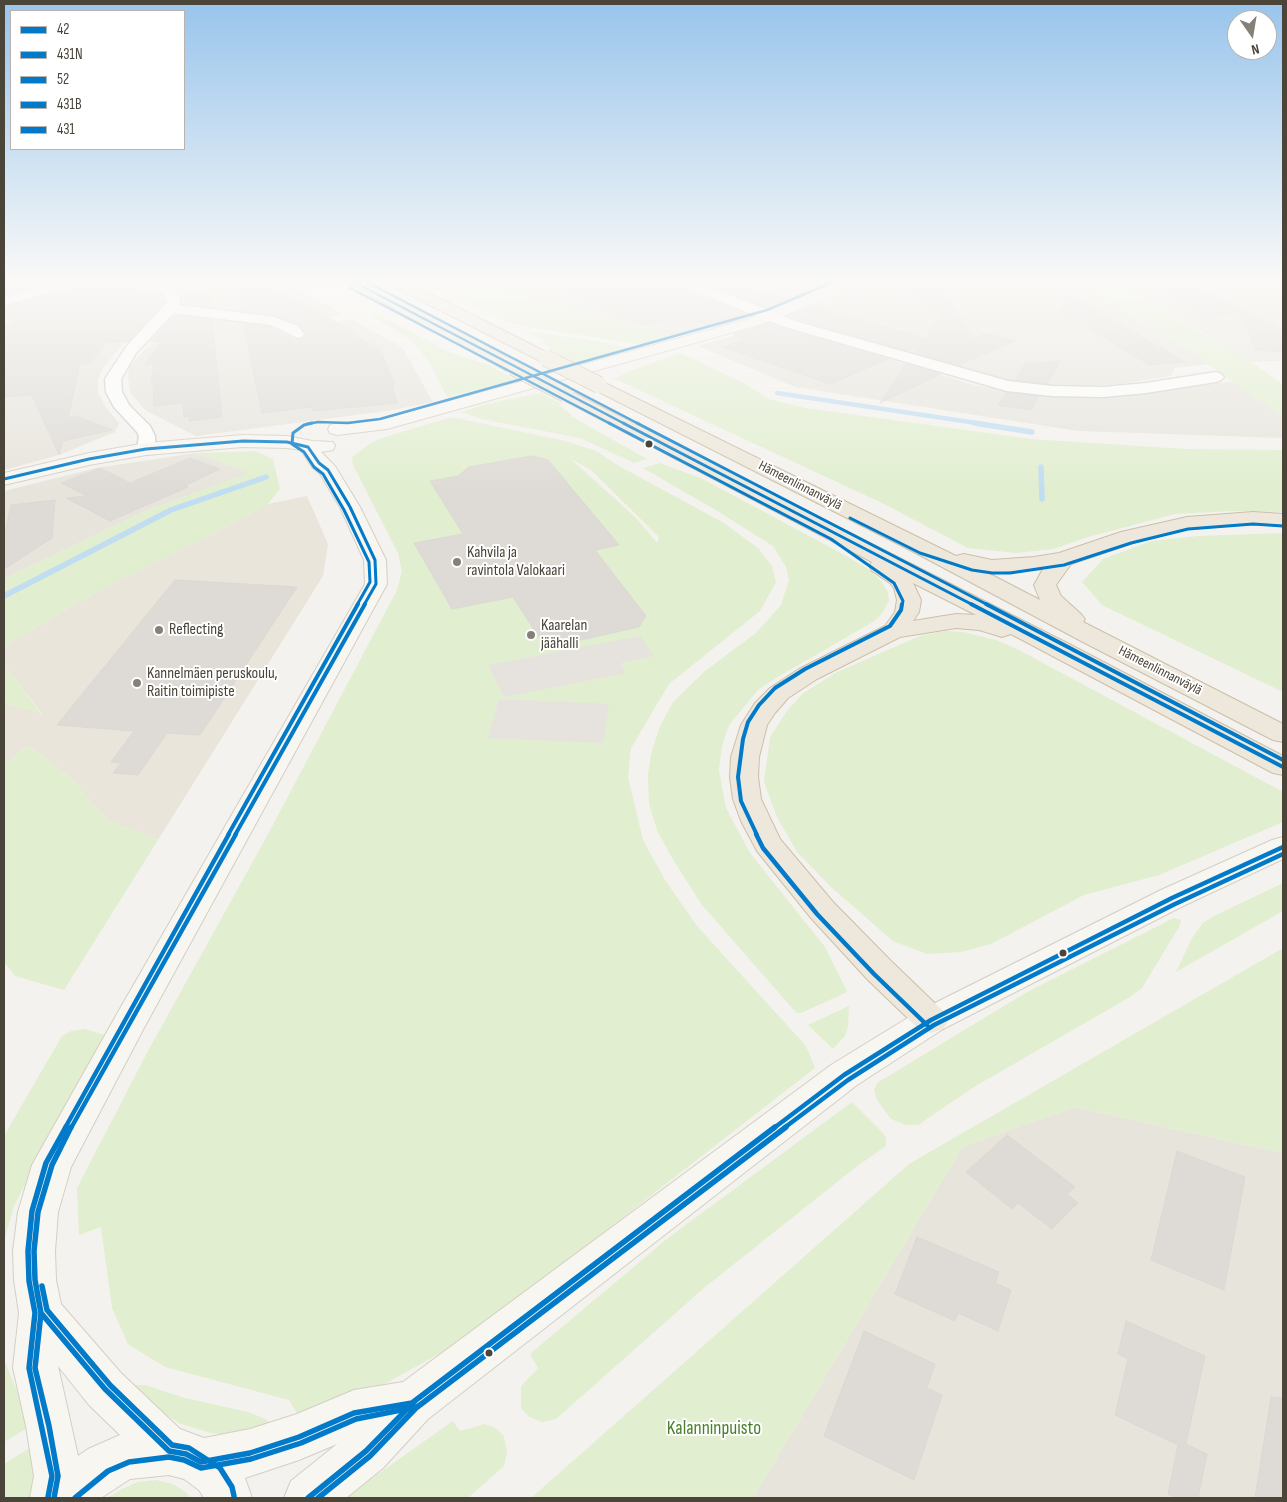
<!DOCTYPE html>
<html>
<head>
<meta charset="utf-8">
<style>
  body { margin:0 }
  #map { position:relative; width:1287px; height:1502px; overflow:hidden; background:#f4f2ee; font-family:"Sofia Sans Condensed",sans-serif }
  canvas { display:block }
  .frame { position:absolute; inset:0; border:5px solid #4b4439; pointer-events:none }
  .legend { position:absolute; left:10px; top:10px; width:175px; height:140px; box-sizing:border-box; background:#fff; border:1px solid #b7b4b0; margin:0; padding:6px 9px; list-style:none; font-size:15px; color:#4b4439 }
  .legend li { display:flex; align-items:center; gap:10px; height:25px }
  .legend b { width:25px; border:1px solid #b7b4b0 }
  .north { position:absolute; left:1227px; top:10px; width:50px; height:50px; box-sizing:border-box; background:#fff; border:1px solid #b7b4b0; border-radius:50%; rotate:167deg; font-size:14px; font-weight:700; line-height:20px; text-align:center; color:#4b4439 }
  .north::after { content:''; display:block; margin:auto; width:18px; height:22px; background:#868178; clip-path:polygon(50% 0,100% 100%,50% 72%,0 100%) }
</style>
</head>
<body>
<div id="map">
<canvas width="1287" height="1502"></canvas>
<div class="frame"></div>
<ul class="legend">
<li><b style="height:6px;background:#007ac9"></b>42</li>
<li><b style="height:6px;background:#007ac9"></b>431N</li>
<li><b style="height:6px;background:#007ac9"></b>52</li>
<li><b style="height:6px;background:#007ac9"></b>431B</li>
<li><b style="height:6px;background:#007ac9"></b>431</li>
</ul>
<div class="north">N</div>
</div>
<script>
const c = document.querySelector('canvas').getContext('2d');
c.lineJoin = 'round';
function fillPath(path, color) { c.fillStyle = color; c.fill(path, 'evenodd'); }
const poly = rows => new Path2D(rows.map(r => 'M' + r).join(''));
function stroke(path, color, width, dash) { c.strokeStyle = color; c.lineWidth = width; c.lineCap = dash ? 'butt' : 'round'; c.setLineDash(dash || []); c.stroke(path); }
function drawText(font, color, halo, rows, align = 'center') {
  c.font = font + ' "Sofia Sans Condensed",sans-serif'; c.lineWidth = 4; c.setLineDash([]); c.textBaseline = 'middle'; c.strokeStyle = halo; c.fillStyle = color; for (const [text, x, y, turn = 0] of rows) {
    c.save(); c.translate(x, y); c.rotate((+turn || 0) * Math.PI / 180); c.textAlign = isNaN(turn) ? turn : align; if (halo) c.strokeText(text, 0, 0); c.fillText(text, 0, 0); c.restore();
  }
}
fillPath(poly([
  [4,282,59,282,4,299],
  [89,282,133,282,149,288,158,294,132,333,103,368,98,380,98,392,105,406,119,423,115,432,59,455,4,470,4,309],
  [171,282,286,282,343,314,305,323,203,309,190,303,176,285],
  [473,282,667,282,742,312,723,323,677,336],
  [699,282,829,282,772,306,758,306],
  [868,282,1074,282,1170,338,1209,364,1175,368,1171,376,1118,384,1084,386,1042,385,1004,380,968,371,796,320,797,314],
  [1112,282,1283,282,1283,361,1252,362,1196,328],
  [190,314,269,325,283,337,300,340,313,338,320,326,351,319,402,347,433,402,387,411,196,436,145,410,131,394,128,378,129,367,143,351,151,346,177,317],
  [765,326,780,326,978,386,1048,396,1076,398,1125,396,1233,381,1283,417,1283,438,1078,431,795,387,698,346],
  [195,453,250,473,143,512,4,579,4,491,96,468],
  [1075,1107,1283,1153,1283,1498,753,1498,962,1147]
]), '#e7e4dc');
fillPath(poly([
  [307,496,328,544,323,576,158,840,108,820,69,777,28,745,4,766,4,703,42,714,4,664,4,646,95,593,215,533,268,504]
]), '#eae5da');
fillPath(poly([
  [421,282,473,282,484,284,677,336,642,345,534,328,508,322],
  [1074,282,1112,282,1240,354,1283,384,1283,417,1170,338],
  [377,313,449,352,489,365,515,380,447,397,429,362,412,341,369,314],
  [524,331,596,341,629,348,575,363,550,349,551,348,541,339],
  [680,353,742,382,769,399,806,408,1031,439,1186,449,1283,450,1283,512,1235,511,1175,514,1088,537,1054,549,1016,553,968,548,882,503,615,379,627,372],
  [541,393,562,404,559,405,572,415,571,416,647,459,634,463,580,438,481,419,461,412,490,403],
  [448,418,456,418,566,441,596,451,619,466,724,523,758,548,772,566,776,582,760,611,669,684,631,748,628,777,643,840,665,880,697,926,806,1046,815,1068,468,1338,361,1397,302,1422,289,1400,165,1367,128,1344,112,1308,101,1227,79,1235,77,1188,148,1051,267,836,397,590,402,571,398,553,353,465,352,457,372,442,385,437],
  [571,459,591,470,659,537,657,543,636,518],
  [255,451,273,459,280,489,268,504,215,533,95,593,4,646,4,579,143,512,249,473,195,453],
  [660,463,703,479,848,557,870,570,881,581,888,592,889,601,882,614,873,622,781,675,759,689,729,725,722,746,719,770,726,808,750,853,825,947,847,991,845,993,801,1013,797,1013,792,1008,702,905,672,858,657,830,649,804,648,775,651,754,660,726,673,702,705,671,756,633,781,605,789,580,786,567,773,546,719,512,643,468],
  [1283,533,1283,692,1102,605,1082,582,1103,559,1152,541,1198,536],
  [946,631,964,632,996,640,1019,650,1283,792,1283,822,1159,875,1084,895,991,944,961,952,927,954,893,941,832,888,797,852,777,817,764,782,770,737,787,711,802,694,837,672,920,636],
  [4,664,42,715,4,703],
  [28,745,69,777,108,820,158,840,64,990,15,976,4,962,4,766],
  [1283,883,1283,911,1176,972,1192,938,1203,923,1214,916],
  [1174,918,1181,920,1179,927,1142,988,1130,997,974,1087,918,1125,905,1125,891,1119,877,1100,874,1090,877,1083,1027,992],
  [1283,948,1283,1153,1075,1107,962,1147,753,1498,531,1498,909,1164],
  [849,1006,848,1027,845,1036,833,1049,808,1025],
  [85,1029,105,1035,105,1039,48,1140,14,1206,4,1241,4,1136,62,1036,71,1031],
  [852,1102,883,1133,886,1138,886,1146,856,1167,704,1288,556,1419,542,1422,529,1417,521,1408,521,1386,538,1368,530,1354,668,1238],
  [4,1359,31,1426,4,1442],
  [134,1385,145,1385,185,1398,248,1412,265,1419,276,1428,246,1437,211,1433,181,1424,147,1403,125,1386],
  [453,1421,460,1431,485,1424,494,1427,503,1435,505,1441,507,1452,504,1466,468,1498,344,1498],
  [36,1444,37,1489,33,1498,4,1498,4,1464],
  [156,1480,173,1484,187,1493,190,1498,107,1498,120,1490,138,1482]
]), '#e1eecf');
fillPath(poly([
  [1033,313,1065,334,1068,335,1055,336,1020,315],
  [640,636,654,656,621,663,626,673,504,697,488,665],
  [499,699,609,704,603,743,488,738]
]), '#e6e3df');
stroke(poly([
  [777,393,983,424]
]), '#c0ddf1', 4.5);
stroke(poly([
  [974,423,1032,432],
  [1041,467,1042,499],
  [4,596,171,510,266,477]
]), '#c0ddf1', 5.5);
const building = poly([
  [96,282,114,282,162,295,165,302,128,342,107,342,89,364,80,364,68,418,75,416,112,430,63,441,59,455,32,395,4,397,4,327,17,323,4,318,4,308,48,295,53,296,96,282],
  [235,282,261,282,353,331,348,332,380,349,395,385,392,385,397,403,313,411,312,407,262,413,243,323,270,327,296,340,302,339,306,334,299,324,275,315,241,311,235,282],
  [538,282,676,282,678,287,752,316,713,327,684,316,646,326,538,284,538,282],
  [703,282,730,282,790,300,769,309,703,282],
  [894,282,938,282,974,338,985,333,1015,341,959,365,914,353,919,345,907,351,788,316,812,306,930,340,927,334,937,320,946,319,894,282],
  [1140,282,1187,282,1283,329,1283,352,1256,350,1240,313,1205,317,1140,282],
  [4,284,25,289,4,296,4,284],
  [208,289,210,307,181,303,181,294,208,289],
  [1069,294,1185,362,1149,365,1059,310,1069,294],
  [175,315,212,320,222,417,189,421,189,416,184,417,183,403,154,406,153,382,151,382,154,364,144,365,161,341,150,342,175,315],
  [770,323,784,329,888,359,830,384,723,347,745,339,733,334,770,323],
  [1060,361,1047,384,1015,380,1025,364,1060,361],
  [906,364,941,374,880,403,906,364],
  [1006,393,1007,393,1039,396,1031,410,998,405,1006,393],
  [531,456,548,460,619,545,595,550,646,616,639,627,563,644,540,639,513,597,452,609,414,543,463,534,430,481,458,476,469,467,531,456],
  [190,458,220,469,184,486,188,487,110,521,66,498,87,496,61,483,100,468,130,483,190,458],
  [55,500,52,538,4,569,4,537,11,505,55,500],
  [175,580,297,587,200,735,167,733,138,775,113,773,121,763,111,762,134,731,57,725,175,580],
  [1007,1135,1075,1187,1067,1194,1078,1203,1052,1229,1018,1203,1012,1209,966,1172,1007,1135],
  [1177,1151,1245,1177,1224,1290,1151,1260,1177,1151],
  [917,1237,999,1272,995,1283,1011,1290,998,1331,958,1313,955,1321,895,1294,917,1237],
  [1126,1321,1205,1356,1186,1444,1207,1454,1198,1498,1178,1498,1168,1494,1178,1445,1115,1415,1128,1359,1118,1354,1126,1321],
  [864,1331,935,1364,927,1388,942,1395,914,1480,824,1436,864,1331],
  [1271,1397,1283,1398,1283,1498,1255,1498,1271,1397]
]);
fillPath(building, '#dedbd6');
stroke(building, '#dcd9d4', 1);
const street = poly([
  [53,282,74,282,73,285,4,306,4,298,53,282],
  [145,282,169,284,180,296,179,305,274,317,298,326,304,334,302,337,297,338,271,325,174,313,136,353,121,379,122,392,129,405,150,426,155,436,155,449,152,453,146,454,140,453,137,449,139,436,137,432,114,407,106,392,105,379,126,347,167,302,164,294,145,282],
  [678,282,697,282,795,321,1008,381,1052,386,1103,387,1146,383,1216,372,1221,374,1224,377,1221,380,1216,382,1146,393,1103,397,1052,396,1007,391,785,327,679,285,678,282]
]);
const secondary = poly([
  [837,282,857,282,855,285,791,313,759,325,387,429,337,435,330,433,328,429,330,425,337,423,380,420,749,319,837,282],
  [243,435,287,436,312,441,333,442,335,446,333,450,321,452,335,466,360,507,386,560,387,584,145,1026,71,1167,58,1212,55,1251,56,1280,61,1304,121,1373,180,1429,204,1438,250,1429,297,1414,354,1390,403,1382,831,1065,919,1011,1161,890,1272,840,1283,837,1283,859,1183,906,943,1029,857,1085,428,1419,383,1468,346,1498,284,1498,291,1481,337,1444,299,1460,245,1478,252,1498,204,1498,199,1490,184,1479,169,1475,130,1479,101,1498,30,1498,34,1476,26,1426,13,1368,19,1313,14,1280,13,1251,18,1212,32,1165,118,1012,365,584,364,560,340,507,320,474,312,467,301,450,287,448,243,447,146,455,89,465,4,485,4,473,89,453,146,443,243,435],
  [58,1366,89,1405,120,1435,88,1449,78,1456,58,1366]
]);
const highway = poly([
  [346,282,365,282,519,363,521,367,519,371,507,371,346,282],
  [388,282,407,282,552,355,554,358,552,361,540,361,390,285,388,282],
  [599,380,956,556,964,554,992,560,1034,557,1059,553,1121,532,1187,517,1253,512,1283,514,1283,526,1253,524,1187,529,1136,542,1071,564,1056,585,1061,596,1081,614,1085,619,1083,622,1283,724,1283,742,1273,740,1083,642,914,552,593,389,590,385,593,381,599,380],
  [1043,569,1034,585,1040,600,988,573,1043,569],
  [566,389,1071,645,1283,756,1283,775,1273,773,1011,634,1002,637,979,630,956,628,900,637,817,679,788,698,775,713,767,725,759,757,758,777,761,799,780,839,833,902,891,961,943,1011,949,1020,943,1029,931,1033,919,1029,867,979,811,918,757,851,741,821,733,799,730,777,731,757,741,725,755,703,770,688,799,669,885,626,895,612,897,600,894,588,890,583,872,571,869,566,872,562,560,398,557,394,560,390,566,389],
  [913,583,976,615,956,614,913,621,919,612,921,600,913,583]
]);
stroke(street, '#d2d0cb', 3);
stroke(secondary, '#d3cfc5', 2);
stroke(highway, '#ccbfa9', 2);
fillPath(street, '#fdfdfc');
fillPath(secondary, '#f7f6f1');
fillPath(highway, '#ede8db');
const highwayBridge = poly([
  [546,358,599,385],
  [513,367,566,394]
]);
stroke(highwayBridge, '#ccbfa9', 18, []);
stroke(highwayBridge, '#ede8db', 16);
stroke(poly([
  [328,470,350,507,375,560,376,584,364,605],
  [4,479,89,459,146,449,243,441,287,442,308,447,319,463,328,470,349,505]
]), '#007ac9', 3);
stroke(poly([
  [235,835,365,604]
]), '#007ac9', 4);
stroke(poly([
  [71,1128,236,834],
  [774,1128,844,1075,931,1020,1172,898,1283,847]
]), '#007ac9', 4.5);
stroke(poly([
  [71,1127,52,1165,38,1212,34,1251,35,1280,41,1313,105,1389,169,1451,186,1454,201,1462,250,1453,299,1437,354,1413,412,1403,775,1127],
  [37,1292,41,1313,35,1368,49,1426,58,1476,54,1498],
  [308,1498,366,1451,416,1400]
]), '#007ac9', 5.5);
stroke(poly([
  [350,288,611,424]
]), '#007ac9', 2.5);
stroke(poly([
  [609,423,831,539,894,583,903,601,902,605],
  [850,518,920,553,972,570,992,573,1010,573,1064,565,1131,543,1188,529,1253,524,1283,526]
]), '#007ac9', 3);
stroke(poly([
  [757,835,741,801,738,777,743,739,748,722,759,705,775,688,805,669,890,626,901,610,902,604]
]), '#007ac9', 4);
stroke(poly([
  [756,834,763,848,817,914,874,974,927,1025],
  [784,1128,848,1080,934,1025,1175,904,1283,854]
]), '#007ac9', 4.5);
stroke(poly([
  [75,1498,108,1471,129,1462,169,1457,184,1460,201,1468,251,1459,301,1443,356,1419,416,1407],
  [318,1498,370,1456,416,1408,786,1127]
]), '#007ac9', 5.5);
stroke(poly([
  [307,424,318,422,348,423,380,419,767,310,833,282]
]), '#007ac9', 2.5);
stroke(poly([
  [312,423,304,425,293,433,292,444,304,452,314,467,323,474,344,510,369,562,370,582,357,605]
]), '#007ac9', 3);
stroke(poly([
  [228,835,358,604]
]), '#007ac9', 4);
stroke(poly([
  [65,1128,229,834]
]), '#007ac9', 4.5);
stroke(poly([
  [42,1286,47,1310,110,1385,172,1445,189,1448,220,1468,232,1487,234,1496],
  [48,1497,52,1476,29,1368,35,1313,29,1281,28,1251,32,1211,46,1163,66,1127]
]), '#007ac9', 5.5);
stroke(poly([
  [354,282,625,424]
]), '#007ac9', 2.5);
stroke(poly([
  [623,423,973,605]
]), '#007ac9', 3);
stroke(poly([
  [971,604,1283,767]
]), '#007ac9', 4);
stroke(poly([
  [367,282,639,424]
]), '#007ac9', 2.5);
stroke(poly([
  [637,423,988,605]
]), '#007ac9', 3);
stroke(poly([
  [986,604,1283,760]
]), '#007ac9', 4);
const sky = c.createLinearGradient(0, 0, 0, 493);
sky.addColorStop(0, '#98c4ec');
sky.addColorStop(0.57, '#faf9f7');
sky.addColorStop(1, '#faf9f700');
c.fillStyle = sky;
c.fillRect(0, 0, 1287, 493);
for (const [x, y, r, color] of [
  [649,444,4.5,"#4b4439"],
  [457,562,5,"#868178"],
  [159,630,5,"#868178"],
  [531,635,5,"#868178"],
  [137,683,5,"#868178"],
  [1063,953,4.5,"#4b4439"],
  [489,1353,4.5,"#4b4439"]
]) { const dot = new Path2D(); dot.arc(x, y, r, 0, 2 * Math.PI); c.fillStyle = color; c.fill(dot); stroke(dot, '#fff', 2); }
drawText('14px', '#4b4439', '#fff', [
  ["Hämeenlinnanväylä",800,486,27],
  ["Hämeenlinnanväylä",1160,671,27]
]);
drawText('16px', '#4b4439', '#fff', [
  ["Kahvila ja",467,553],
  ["ravintola Valokaari",467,571],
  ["Kaarelan",541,626],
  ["jäähalli",541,644],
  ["Reflecting",169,630],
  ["Kannelmäen peruskoulu,",147,674],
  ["Raitin toimipiste",147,692]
], 'left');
drawText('19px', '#4a7f2a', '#fff', [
  ["Kalanninpuisto",714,1429]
]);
</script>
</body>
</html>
